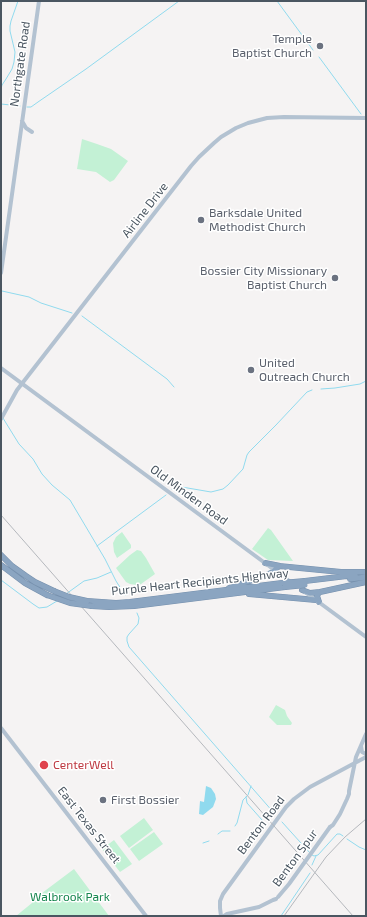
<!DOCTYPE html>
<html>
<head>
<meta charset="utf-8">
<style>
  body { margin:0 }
  #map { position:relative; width:367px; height:917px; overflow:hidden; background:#f5f3f3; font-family:"Exo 2",sans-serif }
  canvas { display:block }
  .frame { position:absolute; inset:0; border:2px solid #4a5661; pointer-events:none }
</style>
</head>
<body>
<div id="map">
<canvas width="367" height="917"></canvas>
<div class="frame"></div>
</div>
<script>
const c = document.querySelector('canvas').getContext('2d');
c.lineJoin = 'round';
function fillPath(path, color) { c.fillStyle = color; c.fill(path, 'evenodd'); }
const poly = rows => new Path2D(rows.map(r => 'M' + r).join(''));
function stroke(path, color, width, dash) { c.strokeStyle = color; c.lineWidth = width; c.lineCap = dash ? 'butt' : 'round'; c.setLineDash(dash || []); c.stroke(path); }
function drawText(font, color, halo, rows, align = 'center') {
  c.font = font + ' "Exo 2",sans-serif'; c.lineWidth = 3; c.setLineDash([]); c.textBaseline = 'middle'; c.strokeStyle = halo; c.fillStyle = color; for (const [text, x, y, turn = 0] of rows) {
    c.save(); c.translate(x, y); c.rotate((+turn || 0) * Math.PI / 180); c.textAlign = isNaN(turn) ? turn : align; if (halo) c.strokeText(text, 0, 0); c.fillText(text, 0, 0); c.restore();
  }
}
fillPath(poly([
  [82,139,97,144,111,149,128,161,114,180,110,182,96,172,77,169],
  [268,528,271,530,293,561,268,560,252,549],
  [122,532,131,545,131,548,117,558,114,552,113,543,116,537],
  [137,550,141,551,146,558,155,574,141,584,137,585,130,584,126,582,116,568,130,555],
  [276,705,285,710,287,716,292,723,291,725,277,725,269,717],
  [144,818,153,830,129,848,120,836],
  [154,832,163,844,139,861,130,849],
  [114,840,132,864,120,872,102,849],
  [74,869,109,916,16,916,32,903,34,899]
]), '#c3f1d5');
fillPath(poly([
  [206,786,211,788,215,794,216,799,213,807,203,815,199,814,200,801,204,802]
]), '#90daee');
stroke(poly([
  [277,1,313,50],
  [319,57,361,114],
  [1,89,2,85,6,79,12,69,14,62,15,52,10,31,10,26,11,21,18,1],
  [1,98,1,104],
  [1,104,20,106],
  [27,107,31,107,38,102,86,69,179,1],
  [2,291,29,297,41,303,72,313],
  [82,316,167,379,174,387],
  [321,389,335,388,360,384,366,381],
  [3,418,6,423,19,444,33,459,42,474,52,485,70,500,105,559,116,581,125,595],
  [172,489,176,486,211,492,223,489,228,485,243,469,247,455,249,452,276,425,307,392,312,390],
  [97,546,166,495],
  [1,580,33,604,39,608,47,607,57,601],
  [66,594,84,581,97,578,111,572],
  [137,613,139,618,138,624,129,634,127,637,127,641,129,647,274,813],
  [248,795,251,786],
  [246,797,247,803,262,820,264,826],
  [282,822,310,853],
  [235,826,237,823,243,800,247,796],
  [218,834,222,831,230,831],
  [347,839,359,847,366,850],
  [203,843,209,841],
  [312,855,314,856,318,855,337,834,340,834,343,836],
  [312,865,316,856],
  [281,916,310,873]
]), '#90daee', 1);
const highway = poly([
  [1,555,12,566,26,576,35,582,54,591],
  [265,563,280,566],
  [1,565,25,583,47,595],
  [350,579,366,577],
  [305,581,355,575],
  [229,588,267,575,273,572,279,566,341,572,366,572],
  [302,590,310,593,320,592],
  [249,594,316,600],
  [87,601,116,603,130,602,282,583],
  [319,602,317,596,318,594,320,592,366,582],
  [92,606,109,607,134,606,285,587]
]);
stroke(highway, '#7690ad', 6);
stroke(poly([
  [22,121,26,128,32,132],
  [1,273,39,1],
  [1,368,292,583],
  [1,419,17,390,191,166,199,157,214,143,221,137,236,128,248,123,267,118,284,117,366,118],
  [305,592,366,637],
  [1,728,146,916],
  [361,746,362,752,366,754],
  [330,827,333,825,340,814,347,799,349,794,349,791,356,757,366,734],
  [221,916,220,908,220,901,223,894,286,807,294,799,310,787,366,757],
  [224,916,227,914,259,907,273,900,276,899]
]), '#b3c2d1', 4);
stroke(highway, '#8ba5c1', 5);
stroke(poly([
  [1,515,353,916],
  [284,916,326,857,345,837,366,819]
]), '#b5b8bd', 1);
const highwayBridge = poly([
  [282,583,305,581],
  [285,587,305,585],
  [54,591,69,597,87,601],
  [47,595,70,603,92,606]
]);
stroke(highwayBridge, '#7690ad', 6, []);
stroke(poly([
  [278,897,289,884,330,827]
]), '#b3c2d1', 4);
stroke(highwayBridge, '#8ba5c1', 5);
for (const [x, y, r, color] of [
  [320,46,4,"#6b7280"],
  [201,220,4,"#6b7280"],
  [335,278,4,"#6b7280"],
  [251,370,4,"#6b7280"],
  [44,765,5,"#e0444e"],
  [103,800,4,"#6b7280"]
]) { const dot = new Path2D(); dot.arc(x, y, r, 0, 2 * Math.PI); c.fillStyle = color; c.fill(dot); stroke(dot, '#fff', 1.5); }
drawText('12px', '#5b616d', '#fff', [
  ["Temple",312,39,"right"],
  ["Baptist Church",312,53,"right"],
  ["Barksdale United",209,213],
  ["Methodist Church",209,227],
  ["Bossier City Missionary",327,271,"right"],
  ["Baptist Church",327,285,"right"],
  ["United",259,363],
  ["Outreach Church",259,377],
  ["First Bossier",111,800]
], 'left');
drawText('12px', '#4a5661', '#fff', [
  ["Northgate Road",20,64,-82],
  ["Airline Drive",145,210,-52],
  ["Old Minden Road",189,495,36],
  ["Purple Heart Recipients Highway",200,582,-6],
  ["East Texas Street",89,825,52],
  ["Benton Road",261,825,-53],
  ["Benton Spur",295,858,-54]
]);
drawText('12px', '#be3a42', '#fff', [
  ["CenterWell",53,765]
], 'left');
drawText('12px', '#17864f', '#fff', [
  ["Walbrook Park",70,897]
]);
</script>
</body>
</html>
